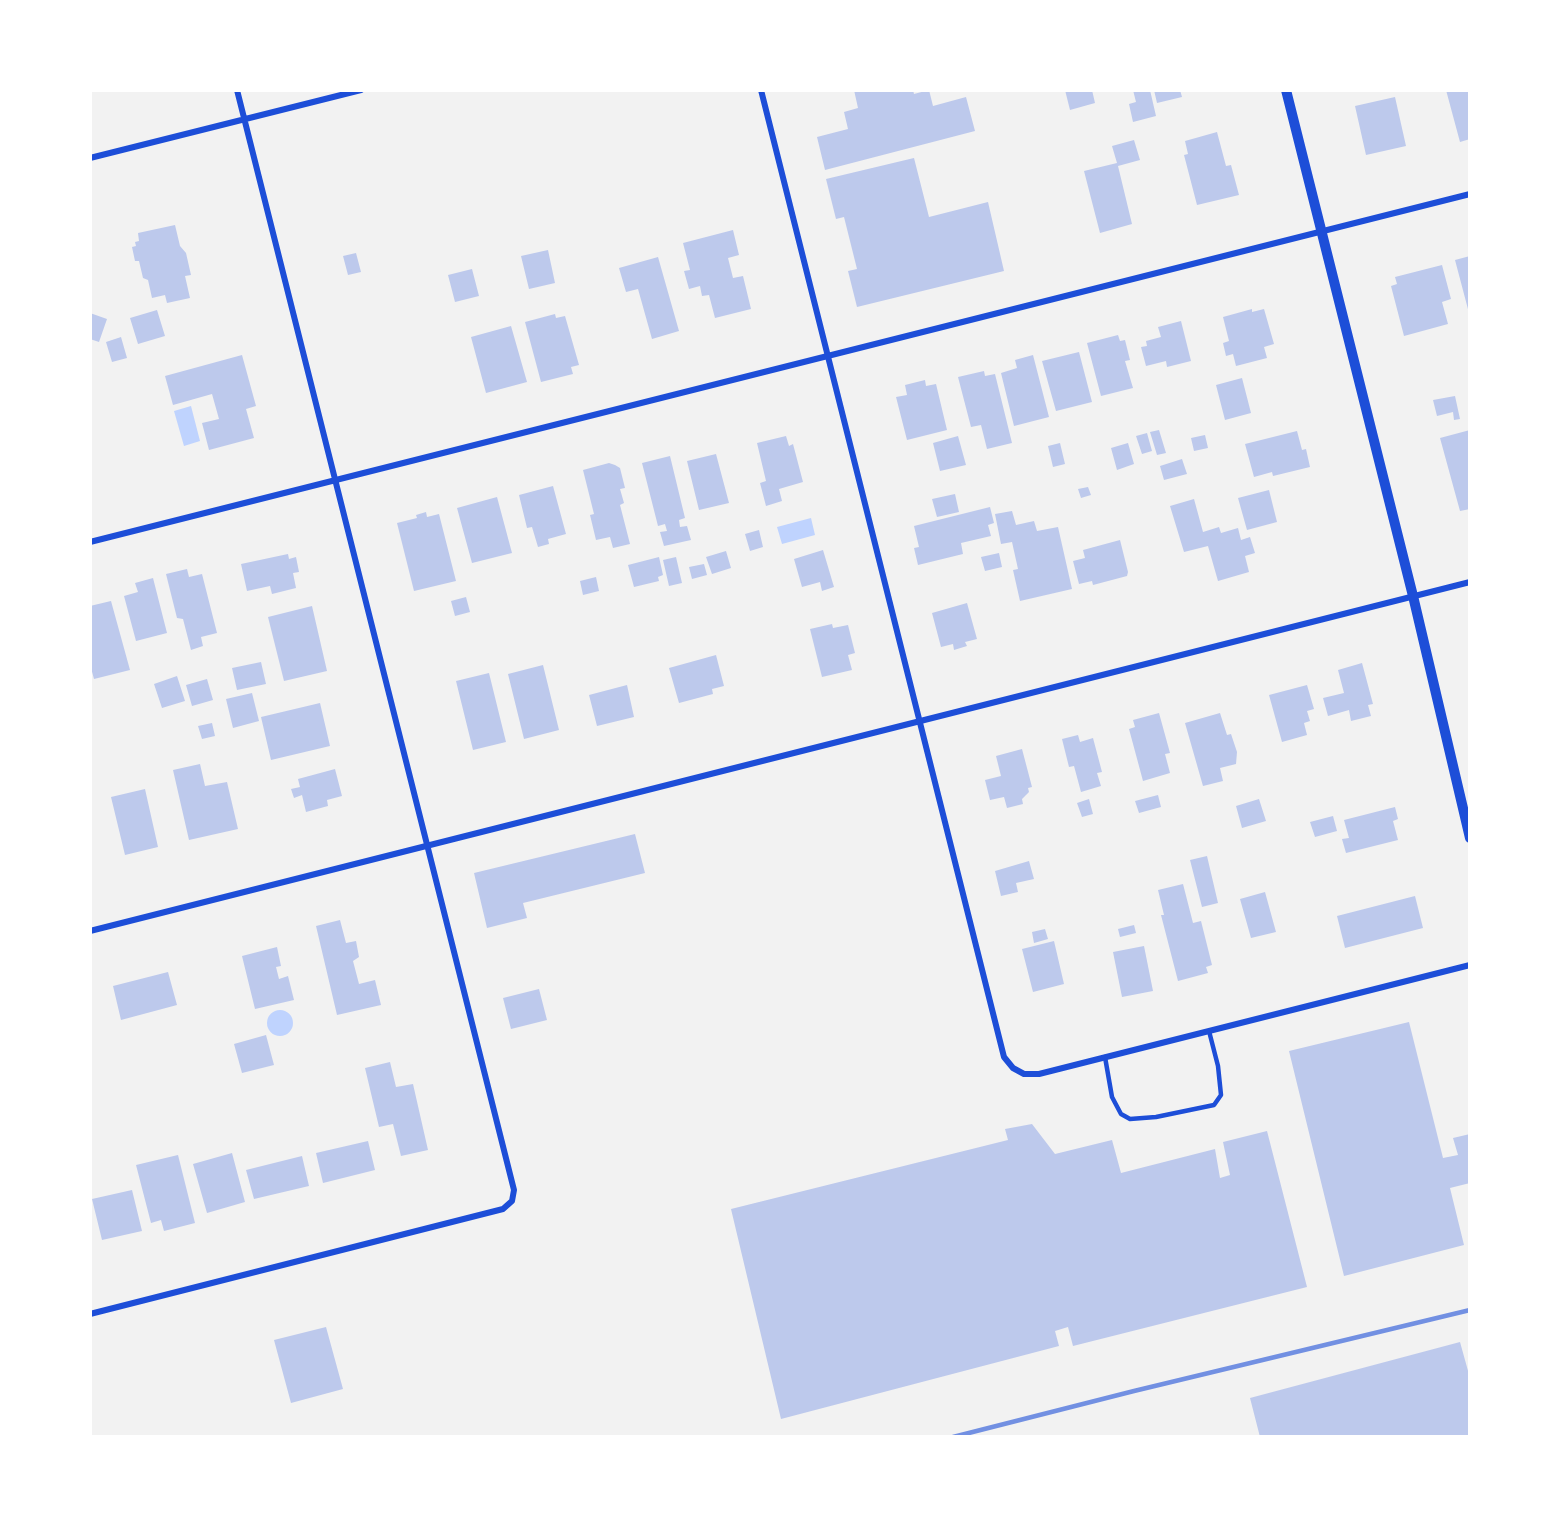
<!DOCTYPE html>
<html>
<head>
<meta charset="utf-8">
<style>
  body { margin:0 }
  #map { position:relative; width:1560px; height:1527px; overflow:hidden; background:#f2f2f2; font-family:"Work Sans",sans-serif }
  canvas { display:block }
  .frame { position:absolute; inset:0; border:92px solid #fff; pointer-events:none }
</style>
</head>
<body>
<div id="map">
<canvas width="1560" height="1527"></canvas>
<div class="frame"></div>
</div>
<script>
const c = document.querySelector('canvas').getContext('2d');
c.lineJoin = 'round';
function fillPath(path, color) { c.fillStyle = color; c.fill(path, 'evenodd'); }
const poly = rows => new Path2D(rows.map(r => 'M' + r).join(''));
function stroke(path, color, width, dash) { c.strokeStyle = color; c.lineWidth = width; c.lineCap = dash ? 'butt' : 'round'; c.setLineDash(dash || []); c.stroke(path); }
fillPath(poly([
  [191,406,200,441,184,446,174,411],
  [811,518,815,535,782,544,777,527],
  '267 1023a13 13 0 1 1 26 0a13 13 0 1 1-26 0Z'
]), '#bfd3fe');
fillPath(poly([
  [854,90,913,90,914,94,929,90,933,106,966,97,975,131,825,170,817,137,848,129,844,112,858,108],
  [1065,90,1092,90,1095,103,1070,110],
  [1133,90,1150,90,1156,116,1133,122,1129,104,1136,102],
  [1154,90,1180,90,1182,97,1157,103],
  [1446,90,1470,90,1470,139,1460,142],
  [1395,97,1406,146,1366,155,1355,106],
  [1217,132,1226,166,1231,165,1239,195,1197,205,1184,155,1188,154,1185,141],
  [1134,140,1140,160,1118,166,1132,224,1100,233,1084,171,1117,163,1112,146],
  [914,158,929,217,988,202,1004,271,857,307,848,271,857,269,844,217,836,219,826,179],
  [175,225,180,246,186,253,191,275,185,276,190,298,167,303,165,295,152,298,148,280,143,278,139,261,135,261,132,247,136,246,135,242,139,241,138,233],
  [733,230,739,255,728,258,733,278,743,276,751,309,715,318,709,295,702,296,700,286,689,289,684,271,690,270,683,243],
  [548,250,555,283,529,289,521,256],
  [356,253,361,272,348,275,343,256],
  [1470,256,1470,313,1469,313,1455,260],
  [658,257,679,331,652,339,638,289,626,292,619,268],
  [1442,265,1451,299,1442,302,1448,324,1404,336,1391,286,1397,284,1395,277],
  [472,269,479,296,455,302,448,275],
  [1252,309,1252,312,1264,309,1274,344,1264,347,1267,358,1236,366,1233,354,1226,356,1223,343,1229,341,1223,317],
  [157,310,165,336,138,344,130,318],
  [90,313,107,319,99,342,90,339],
  [555,314,556,318,565,316,579,365,571,367,573,374,541,382,525,322],
  [1181,321,1191,361,1167,367,1166,361,1146,366,1141,347,1147,346,1146,341,1161,337,1158,327],
  [511,326,527,382,486,393,471,337],
  [1118,335,1120,341,1125,340,1130,360,1125,361,1133,388,1101,396,1087,343],
  [121,337,127,358,112,362,106,342],
  [1079,352,1092,402,1056,411,1042,361],
  [242,355,256,406,246,409,254,438,209,450,202,423,219,419,212,394,173,405,165,376],
  [1033,355,1049,417,1014,426,1001,373,1017,368,1015,360],
  [984,371,985,376,995,374,1012,443,987,449,981,425,971,427,958,377],
  [1242,378,1251,413,1225,420,1216,385],
  [925,380,926,386,936,384,947,430,907,440,896,397,907,395,905,385],
  [1455,396,1460,419,1454,420,1453,412,1437,416,1433,400],
  [1159,430,1166,453,1157,455,1150,432],
  [1470,430,1470,509,1460,511,1440,438],
  [1297,431,1302,450,1306,449,1310,467,1273,476,1272,472,1254,477,1245,444],
  [1147,433,1152,451,1142,454,1136,436],
  [1205,435,1208,448,1194,451,1191,438],
  [786,436,789,446,793,444,803,482,779,489,782,501,766,506,760,483,766,481,757,443],
  [958,436,966,465,940,471,933,443],
  [1060,443,1065,464,1053,467,1048,446],
  [1128,443,1134,464,1117,470,1111,448],
  [716,454,729,503,699,510,687,461],
  [670,456,685,518,679,520,680,527,687,526,691,540,664,546,660,532,667,531,665,524,658,526,642,463],
  [1182,459,1187,474,1164,480,1160,466],
  [609,463,615,465,620,468,625,488,620,489,624,503,620,505,630,544,613,548,610,537,596,540,590,515,594,514,583,470],
  [553,486,566,534,548,539,549,544,538,547,532,527,527,528,519,495],
  [1088,487,1091,495,1081,498,1078,489],
  [1269,490,1277,522,1247,530,1238,498],
  [955,494,959,512,937,517,932,499],
  [497,497,512,553,472,563,457,508],
  [1194,499,1203,532,1219,527,1221,533,1238,528,1241,540,1250,537,1255,553,1245,556,1249,572,1218,581,1208,546,1184,552,1170,506],
  [990,507,994,523,988,525,991,536,961,543,963,554,918,565,914,548,919,547,914,526],
  [1012,511,1016,525,1034,521,1037,531,1058,527,1072,589,1020,601,1013,570,1018,569,1012,542,1001,544,995,514],
  [426,512,427,517,439,514,456,581,414,591,397,523,417,518,416,515],
  [759,530,763,547,750,551,745,534],
  [1120,540,1128,572,1127,576,1093,585,1092,581,1079,584,1073,561,1085,558,1083,550],
  [823,550,834,587,822,591,820,582,802,587,794,559],
  [726,551,731,568,712,574,706,557],
  [999,553,1002,567,985,571,981,557],
  [288,554,289,559,296,557,299,572,293,573,296,588,272,594,270,586,247,591,241,564],
  [659,557,663,575,658,577,659,581,634,587,628,565],
  [676,557,682,583,669,586,663,560],
  [704,564,707,575,692,579,689,567],
  [187,569,189,577,202,574,217,633,201,637,203,646,191,650,183,619,177,618,166,574],
  [596,577,599,591,583,595,580,581],
  [153,578,167,633,136,641,124,596,138,592,135,583],
  [466,597,470,612,455,616,451,601],
  [111,601,130,670,94,679,91,668,90,668,90,606],
  [967,603,977,639,965,642,967,646,954,650,953,644,941,647,932,613],
  [312,606,327,671,284,681,268,617],
  [832,624,833,628,848,625,855,653,848,655,852,670,822,677,810,629],
  [716,655,724,686,712,689,713,694,679,703,669,668],
  [261,662,266,684,237,690,232,668],
  [1362,663,1373,704,1368,705,1371,716,1351,721,1349,710,1328,716,1323,698,1344,693,1338,670],
  [543,665,559,730,524,739,508,674],
  [489,673,506,742,473,750,456,681],
  [177,676,185,701,162,708,154,684],
  [207,679,213,700,192,706,186,685],
  [627,685,634,717,597,726,589,695],
  [1307,685,1314,709,1307,711,1310,721,1304,723,1307,735,1282,742,1269,695],
  [252,693,259,721,233,728,226,699],
  [320,703,330,746,271,760,261,717],
  [1159,713,1170,753,1165,754,1170,773,1143,781,1129,729,1135,727,1133,720],
  [1220,713,1227,735,1231,734,1237,752,1236,764,1220,768,1223,781,1203,786,1185,723],
  [212,723,215,736,202,739,198,726],
  [1078,735,1080,742,1093,738,1102,772,1097,773,1101,786,1081,792,1074,766,1069,767,1062,739],
  [1022,749,1032,787,1028,788,1029,792,1022,799,1023,804,1007,808,1004,797,990,800,985,780,1001,776,996,756],
  [200,764,205,786,227,782,238,829,189,840,173,770],
  [335,769,342,796,327,800,328,806,306,812,302,795,294,798,291,789,300,787,298,779],
  [145,789,158,847,125,855,111,797],
  [1158,795,1161,807,1139,813,1135,801],
  [1089,799,1093,814,1082,817,1077,803],
  [1259,799,1266,821,1242,828,1236,806],
  [1395,807,1398,819,1393,821,1398,840,1346,853,1342,839,1349,838,1344,820],
  [1333,816,1337,831,1315,837,1310,822],
  [635,834,645,873,523,903,527,918,487,928,474,873],
  [1207,856,1218,903,1202,907,1190,860],
  [1029,861,1034,879,1016,883,1018,892,1001,896,995,871],
  [1183,884,1193,923,1201,921,1212,965,1206,967,1208,973,1178,981,1161,915,1164,915,1158,890],
  [1265,892,1276,932,1251,938,1240,899],
  [1415,896,1423,928,1345,948,1337,916],
  [340,920,346,943,356,941,359,957,353,961,359,984,375,980,381,1005,337,1015,316,926],
  [1134,925,1136,933,1120,937,1118,929],
  [1045,929,1048,939,1034,943,1032,932],
  [1054,941,1064,984,1033,992,1022,949],
  [1144,946,1153,991,1122,997,1113,952],
  [277,947,281,966,276,967,279,979,288,976,294,1000,255,1009,242,956],
  [168,972,177,1005,121,1020,113,986],
  [539,989,547,1020,511,1029,503,998],
  [1409,1022,1443,1158,1458,1155,1453,1138,1470,1134,1470,1183,1450,1188,1464,1245,1344,1276,1289,1051],
  [266,1035,274,1065,242,1073,234,1044],
  [390,1062,396,1087,413,1084,428,1150,401,1156,393,1124,379,1127,365,1068],
  [1032,1124,1055,1154,1112,1140,1121,1173,1215,1149,1220,1178,1230,1175,1223,1142,1267,1131,1307,1287,1073,1346,1068,1327,1055,1331,1059,1346,781,1419,731,1209,1008,1140,1005,1129],
  [368,1141,375,1170,323,1183,316,1153],
  [232,1153,245,1202,207,1213,193,1164],
  [178,1155,195,1223,164,1231,161,1220,151,1223,136,1165],
  [302,1156,309,1186,254,1199,246,1170],
  [132,1190,142,1231,102,1240,92,1199],
  [326,1327,343,1389,291,1403,274,1340],
  [1460,1342,1470,1378,1470,1437,1260,1437,1250,1398]
]), '#bdc9ec');
stroke(poly([
  [1105,1057,1112,1097,1121,1114,1130,1119,1156,1117,1214,1105,1221,1095,1218,1066,1209,1031]
]), '#1d4ed8', 4.5);
stroke(poly([
  [761,90,1004,1057,1013,1068,1024,1074,1039,1074,1470,965],
  [90,158,361,90],
  [90,542,1470,194],
  [90,931,1470,582],
  [90,1314,503,1209,512,1201,514,1190,237,90]
]), '#1d4ed8', 6);
stroke(poly([
  [1286,90,1413,596,1470,838]
]), '#1d4ed8', 10);
stroke(poly([
  [953,1437,1134,1391,1470,1310]
]), '#7290e2', 4.5);
</script>
</body>
</html>
